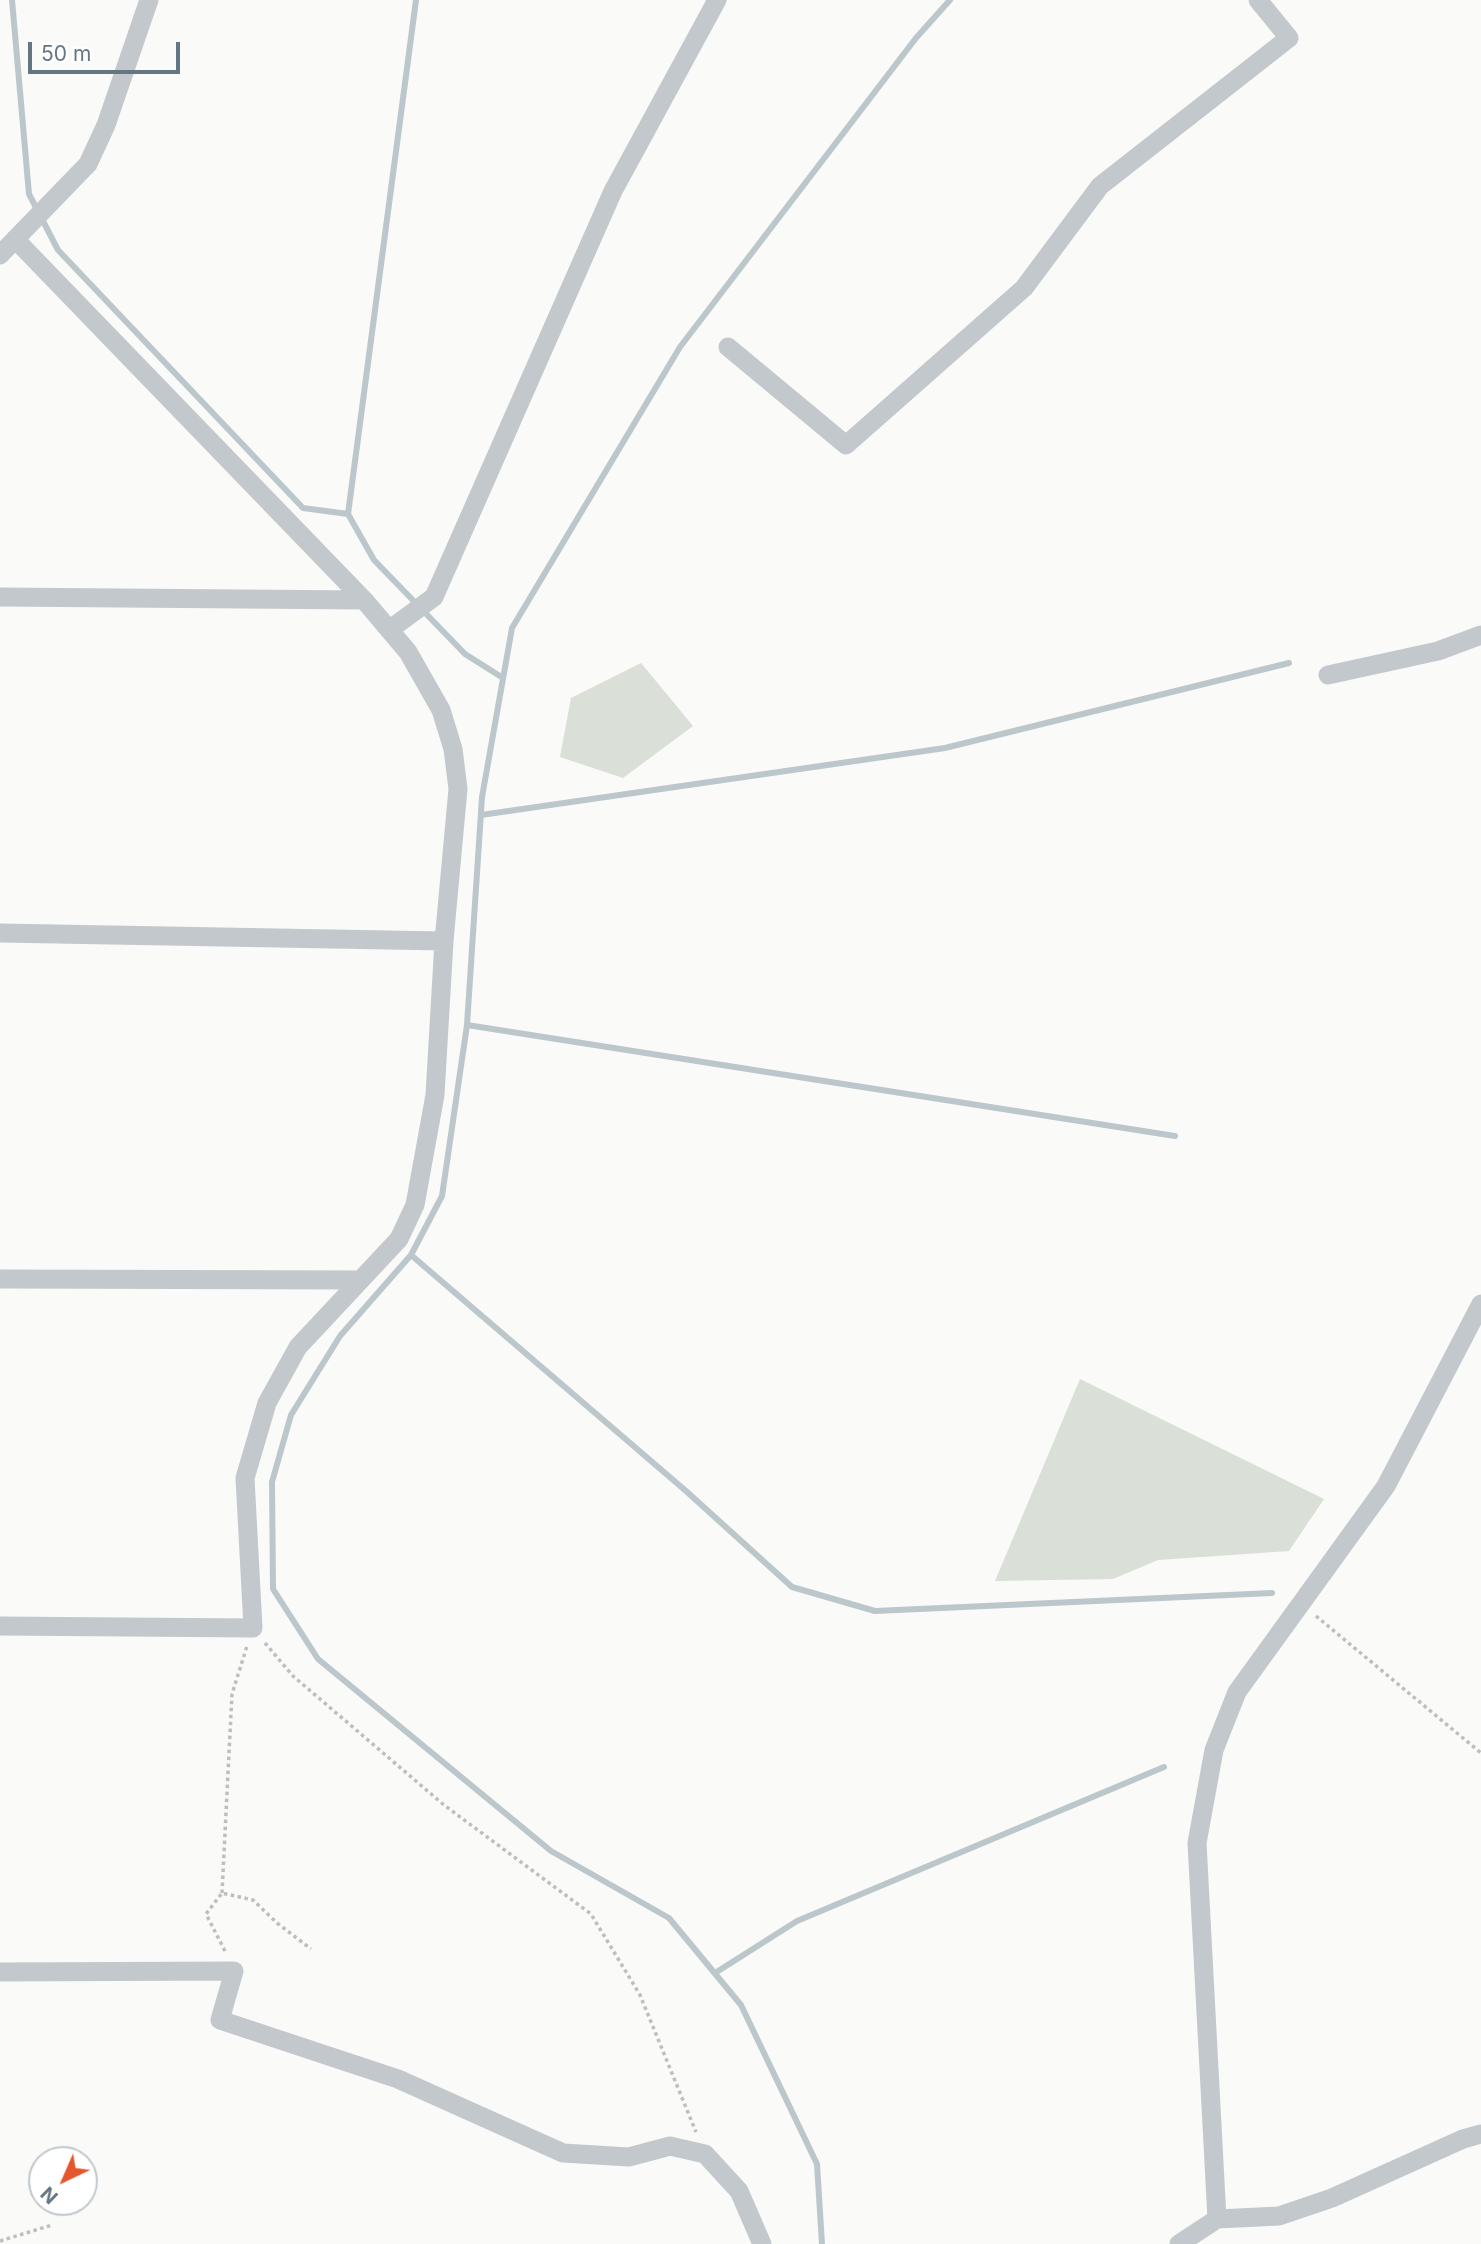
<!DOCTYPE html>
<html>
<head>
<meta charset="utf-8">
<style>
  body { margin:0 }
  #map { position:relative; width:1481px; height:2244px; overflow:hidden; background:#fafaf8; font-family:Inter,sans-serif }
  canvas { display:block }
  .north { position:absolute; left:28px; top:2146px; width:70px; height:70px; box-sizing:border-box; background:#fff; border:2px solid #c1c8cd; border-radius:50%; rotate:224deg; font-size:19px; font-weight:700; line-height:28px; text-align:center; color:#657683 }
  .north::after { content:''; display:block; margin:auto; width:24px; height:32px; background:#e4572e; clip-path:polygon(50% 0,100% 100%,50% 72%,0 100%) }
  .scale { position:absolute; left:28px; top:42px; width:152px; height:32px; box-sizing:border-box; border:4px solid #657683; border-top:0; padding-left:9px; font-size:21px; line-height:24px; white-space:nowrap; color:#657683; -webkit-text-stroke:5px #fff; paint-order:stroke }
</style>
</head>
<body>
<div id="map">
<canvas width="1481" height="2244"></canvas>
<div class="north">N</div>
<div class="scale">50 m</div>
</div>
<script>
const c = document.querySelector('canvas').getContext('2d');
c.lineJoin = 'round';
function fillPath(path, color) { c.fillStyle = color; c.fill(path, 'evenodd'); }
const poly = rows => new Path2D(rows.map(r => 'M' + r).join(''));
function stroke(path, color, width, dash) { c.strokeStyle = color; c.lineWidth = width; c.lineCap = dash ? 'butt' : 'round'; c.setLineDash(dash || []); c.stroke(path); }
fillPath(poly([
  [641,663,693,726,623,778,560,757,571,698],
  [1080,1379,1324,1499,1289,1551,1158,1560,1113,1579,995,1581]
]), '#dadfd7');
stroke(poly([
  [12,0,29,194,58,250,303,508,348,514],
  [416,0,348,514,374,560,465,654,503,678],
  [481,815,945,748,1289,663],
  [467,1025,1175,1136],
  [411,1255,686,1491,792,1587,875,1611,1272,1593],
  [715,1973,797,1921,1164,1767],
  [822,2244,817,2164,741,2005,669,1918,551,1851,318,1659,273,1589,272,1482,291,1415,340,1336,411,1255,442,1196,467,1025,482,797,512,628,680,347,916,38,950,0]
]), '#bbc7cb', 6);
stroke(poly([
  [1316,1616,1481,1753],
  [265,1643,293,1676,444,1805,591,1914,640,1995,696,2132],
  [222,1893,232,1694,247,1646],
  [225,1951,206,1914,222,1893,253,1900,277,1923,311,1949],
  [0,2241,52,2225]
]), '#bbbfc2', 3.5, [3.5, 3.5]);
stroke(poly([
  [0,255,88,164,106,125,149,0],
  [728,347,846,445,1024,288,1100,186,1289,38,1258,0],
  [0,597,364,600],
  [389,630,434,597,613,191,717,0],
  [1328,675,1438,651,1481,635],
  [0,933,444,941],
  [0,1279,359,1280],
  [0,1626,253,1628,245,1478,267,1403,298,1347,399,1239,415,1205,435,1095,444,941,458,789,453,749,441,710,408,652,364,600,15,239],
  [0,1972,234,1971,220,2020,398,2079,563,2153,629,2157,670,2146,705,2154,739,2191,762,2244],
  [1217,2219,1197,1843,1214,1750,1237,1692,1386,1486,1481,1304],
  [1179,2244,1217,2219,1279,2216,1332,2198,1463,2139,1481,2134]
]), '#c3c8cc', 19);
</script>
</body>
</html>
